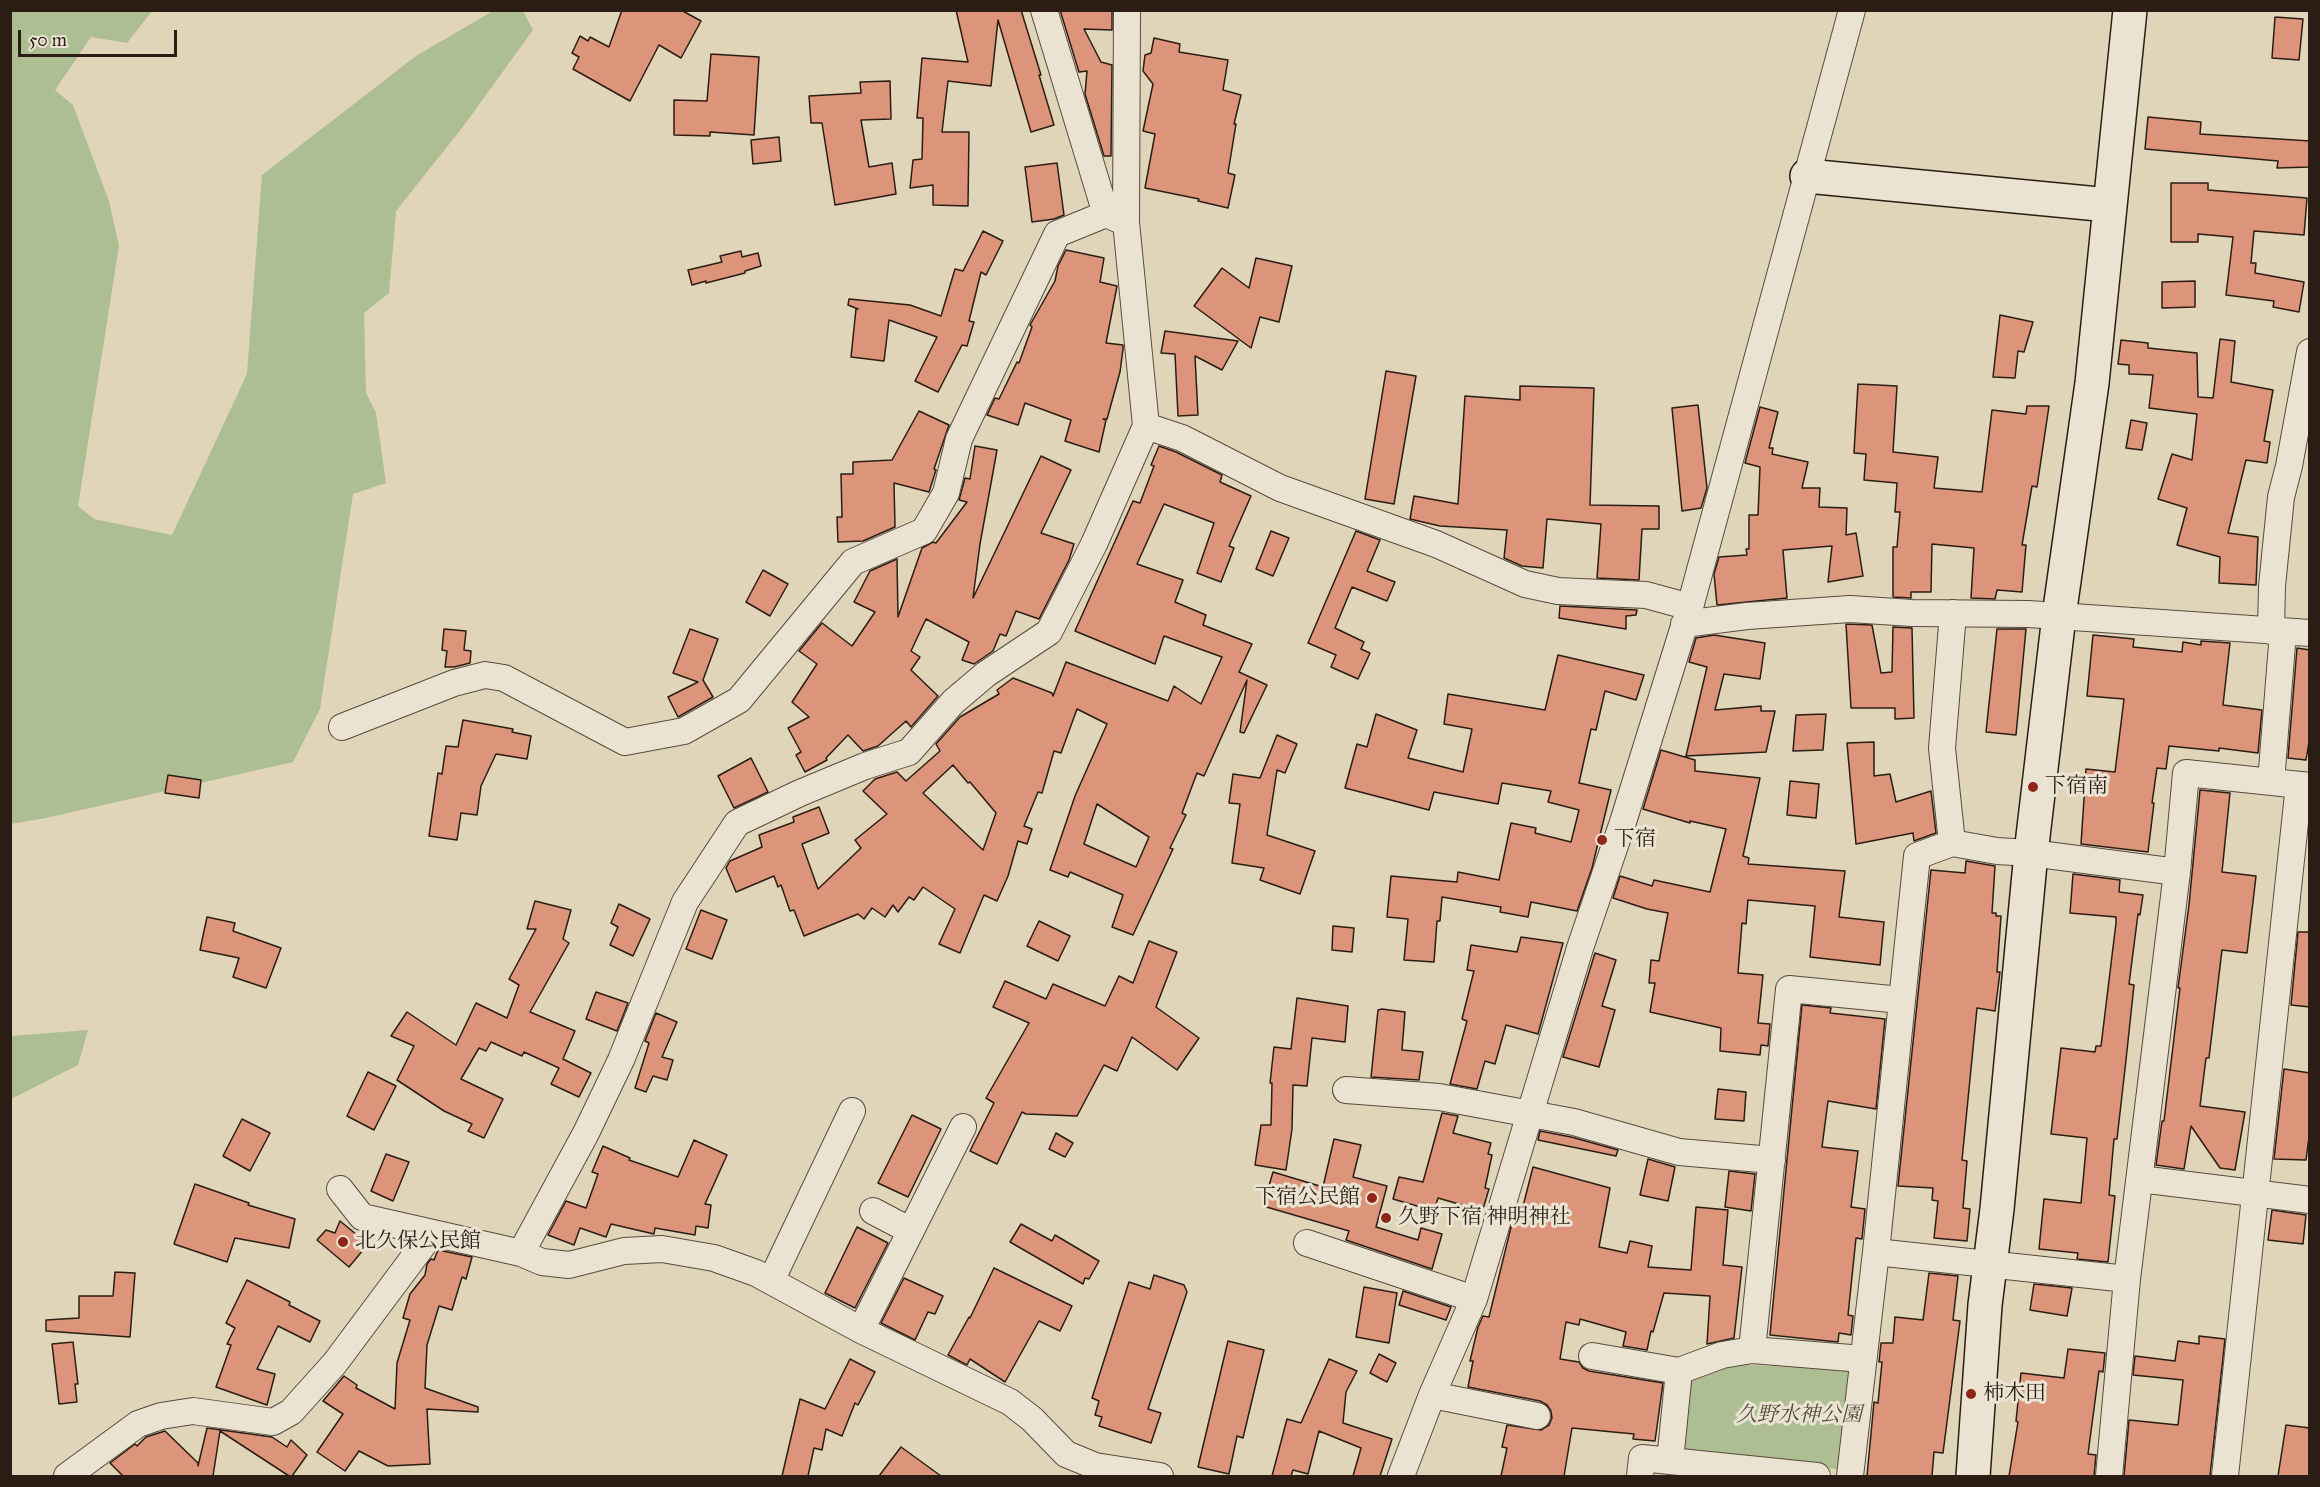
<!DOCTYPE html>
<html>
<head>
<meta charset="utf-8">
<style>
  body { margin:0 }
  #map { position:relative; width:2320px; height:1487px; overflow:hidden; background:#e0d4b9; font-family:"IM FELL Great Primer",serif }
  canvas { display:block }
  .frame { position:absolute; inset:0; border:12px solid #2b1d14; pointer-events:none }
  .scale { position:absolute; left:18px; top:30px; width:159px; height:27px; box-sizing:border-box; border:3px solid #2b1d14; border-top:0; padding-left:8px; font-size:18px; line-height:21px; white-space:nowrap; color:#2b1d14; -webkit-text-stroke:4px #ebe3d2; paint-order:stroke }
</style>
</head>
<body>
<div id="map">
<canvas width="2320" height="1487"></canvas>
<div class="frame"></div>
<div class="scale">50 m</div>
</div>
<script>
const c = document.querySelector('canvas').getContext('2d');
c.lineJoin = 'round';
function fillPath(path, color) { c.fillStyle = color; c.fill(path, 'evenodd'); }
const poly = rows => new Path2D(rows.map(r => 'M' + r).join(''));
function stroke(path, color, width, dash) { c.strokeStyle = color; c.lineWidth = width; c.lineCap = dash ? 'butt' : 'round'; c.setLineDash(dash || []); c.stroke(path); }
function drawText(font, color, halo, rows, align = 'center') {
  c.font = font + ' "IM FELL Great Primer","Noto Serif JP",serif'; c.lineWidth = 6; c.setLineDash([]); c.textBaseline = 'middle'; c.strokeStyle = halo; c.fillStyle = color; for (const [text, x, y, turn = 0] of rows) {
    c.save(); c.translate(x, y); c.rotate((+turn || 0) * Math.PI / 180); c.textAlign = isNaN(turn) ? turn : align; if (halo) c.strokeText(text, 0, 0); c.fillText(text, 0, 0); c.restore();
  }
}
fillPath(poly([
  [11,11,152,11,127,43,91,37,55,90,73,105,109,201,119,246,78,506,94,519,172,535,247,374,262,175,416,56,493,11,523,11,533,30,462,128,396,211,389,293,364,313,366,393,376,413,386,483,353,494,320,709,293,762,46,818,11,824],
  [88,1030,78,1065,11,1099,11,1036],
  [1693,1363,1852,1369,1843,1470,1679,1450]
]), '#adbe93');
const building = poly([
  [622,10,681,10,701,21,681,58,659,45,630,101,573,69,579,57,572,53,580,36,588,41,590,37,609,47,622,10],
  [956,10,1021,10,1041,75,1039,75,1054,125,1031,132,998,20,991,86,948,81,942,132,969,132,968,206,933,205,933,185,910,188,913,160,922,159,923,118,917,118,922,58,968,62,956,10],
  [1060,10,1112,10,1112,30,1084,29,1101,62,1112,65,1111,156,1104,156,1085,94,1087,71,1079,72,1060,10],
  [2275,17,2303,19,2299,60,2272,58,2275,17],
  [1154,38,1180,44,1179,52,1228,60,1223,90,1241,95,1234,124,1236,124,1228,173,1235,175,1228,208,1198,201,1199,199,1145,188,1155,134,1143,131,1153,84,1143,71,1145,55,1151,53,1154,38],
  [711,54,759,57,754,135,710,132,710,136,674,135,674,100,707,101,711,54],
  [890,81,891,119,861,120,869,167,892,163,896,194,835,205,822,123,811,123,809,96,861,93,860,82,890,81],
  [2148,117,2201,122,2200,134,2310,141,2310,167,2277,168,2278,161,2145,149,2148,117],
  [779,137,781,161,753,164,751,140,779,137],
  [1057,163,1064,215,1054,219,1032,222,1025,167,1057,163],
  [2171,183,2208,183,2208,190,2307,198,2304,235,2254,231,2251,263,2256,263,2255,273,2304,282,2299,312,2273,307,2274,301,2226,295,2233,237,2198,234,2198,242,2171,242,2171,183],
  [983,231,1003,241,986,275,981,272,969,321,974,322,967,346,962,345,938,392,915,381,937,337,889,320,884,361,851,357,856,309,858,309,848,305,849,299,910,305,941,316,955,269,963,271,983,231],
  [1066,250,1104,258,1100,282,1117,286,1106,343,1123,345,1123,349,1120,372,1107,419,1103,419,1106,420,1099,452,1065,441,1071,420,1025,403,1018,425,987,415,995,398,999,399,1017,362,1019,363,1032,327,1030,325,1055,281,1058,266,1066,250],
  [741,251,742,257,758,253,761,266,745,271,745,273,706,283,706,281,692,285,688,270,722,262,720,256,741,251],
  [1256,258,1292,266,1279,322,1260,317,1251,348,1194,306,1222,268,1249,288,1256,258],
  [2195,281,2195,307,2162,308,2162,282,2195,281],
  [2000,315,2033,322,2024,352,2018,351,2015,378,1993,377,2000,315],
  [1165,331,1238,341,1222,370,1195,356,1198,415,1178,416,1175,354,1161,353,1165,331],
  [2220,339,2235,341,2231,382,2273,390,2264,441,2270,442,2267,463,2246,460,2228,533,2258,537,2256,585,2219,583,2220,557,2177,545,2187,508,2158,499,2172,454,2192,460,2197,414,2149,408,2153,375,2129,374,2129,365,2118,364,2121,340,2148,343,2148,348,2197,353,2198,397,2213,398,2220,339],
  [1386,371,1416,376,1394,504,1365,499,1386,371],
  [1858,384,1897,386,1893,452,1938,457,1934,488,1982,492,1992,410,2026,414,2027,406,2049,406,2037,487,2032,486,2022,545,2026,545,2022,592,1997,590,1995,599,1971,598,1974,548,1932,544,1931,592,1911,592,1911,598,1893,597,1893,547,1897,547,1900,512,1895,512,1897,483,1864,480,1866,454,1854,453,1858,384],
  [1520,386,1594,388,1590,505,1659,506,1659,529,1642,529,1639,580,1597,578,1601,524,1547,519,1543,568,1522,566,1504,558,1507,530,1440,526,1410,519,1414,496,1458,504,1465,396,1520,400,1520,386],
  [1698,405,1707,488,1701,508,1682,511,1672,408,1698,405],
  [1760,407,1778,412,1769,448,1773,448,1772,454,1808,462,1802,488,1820,488,1819,507,1847,508,1846,535,1856,533,1863,576,1828,582,1832,546,1783,550,1787,598,1717,605,1714,574,1719,557,1747,555,1746,549,1749,549,1749,515,1758,515,1760,467,1745,463,1760,407],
  [919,411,949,425,934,469,936,470,929,492,894,483,895,527,863,541,838,542,837,517,842,517,841,474,853,474,853,462,892,460,919,411],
  [2131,420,2147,423,2142,450,2126,448,2131,420],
  [975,446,997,450,980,544,973,598,1041,456,1071,470,1041,533,1074,544,1069,560,1039,619,1016,611,1006,636,1000,634,993,651,974,664,962,660,969,642,926,619,911,651,920,657,911,670,938,696,911,727,906,721,878,746,863,751,848,735,826,758,827,760,805,772,796,755,801,752,788,728,809,717,792,702,817,664,799,651,822,623,852,646,875,612,854,602,870,571,897,559,898,617,922,548,933,542,936,543,967,502,959,500,965,478,970,479,975,446],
  [1159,446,1176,452,1222,475,1220,482,1251,496,1229,546,1234,548,1221,582,1197,573,1214,523,1164,504,1137,564,1183,580,1175,602,1206,615,1203,625,1252,644,1239,672,1267,685,1244,733,1240,732,1247,680,1204,776,1197,773,1182,813,1186,815,1170,848,1173,849,1133,935,1112,927,1123,895,1070,872,1068,877,1050,870,1075,796,1107,724,1077,709,1061,753,1054,751,1042,793,1038,792,1024,826,1032,829,1027,844,1018,841,1008,876,997,901,984,895,960,953,939,944,955,909,923,887,914,900,909,897,898,912,893,905,885,917,872,908,864,919,858,914,804,936,794,910,790,911,781,885,778,887,774,876,736,892,726,868,730,861,762,847,759,835,794,822,793,817,819,807,829,833,802,844,818,889,861,848,855,840,887,814,863,791,875,779,897,772,906,781,940,751,936,744,960,717,999,694,997,690,1013,678,1052,693,1053,696,1066,662,1168,701,1174,686,1201,704,1222,657,1164,636,1155,664,1075,631,1133,501,1140,503,1154,466,1151,465,1159,446],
  [953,765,968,783,970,782,996,813,983,850,923,793,953,765],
  [1097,804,1149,837,1136,867,1084,844,1097,804],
  [1271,531,1289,538,1273,576,1256,569,1271,531],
  [1356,531,1380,540,1367,571,1395,582,1387,601,1352,587,1335,628,1364,642,1361,649,1370,653,1358,679,1331,667,1336,655,1308,643,1356,531],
  [763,570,788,584,770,616,746,602,763,570],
  [1560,606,1637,610,1636,615,1626,616,1626,629,1559,618,1560,606],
  [1846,624,1872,625,1881,673,1892,672,1893,627,1912,628,1914,718,1895,719,1895,708,1851,708,1846,624],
  [444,629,466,631,464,650,471,651,470,663,454,667,445,667,447,651,442,650,444,629],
  [690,629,718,639,703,680,713,697,678,717,668,697,698,682,673,673,690,629],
  [1997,629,2026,629,2016,735,1986,732,1997,629],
  [1714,635,1765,643,1760,679,1724,674,1715,710,1761,706,1761,711,1775,711,1766,752,1686,756,1707,667,1689,662,1696,638,1714,635],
  [2093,635,2134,639,2133,647,2182,652,2183,642,2201,645,2201,641,2230,643,2223,705,2262,710,2258,753,2219,748,2219,751,2169,746,2166,769,2157,768,2152,803,2154,803,2148,852,2081,844,2086,769,2115,772,2124,699,2087,696,2093,635],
  [2297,648,2310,650,2310,736,2306,760,2288,758,2297,648],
  [1558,655,1644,675,1636,700,1605,691,1596,730,1591,729,1579,783,1611,790,1592,868,1577,911,1531,902,1528,917,1500,912,1501,907,1442,897,1440,921,1437,921,1434,962,1404,960,1408,919,1387,917,1391,876,1457,882,1458,872,1499,880,1511,823,1536,828,1535,833,1571,842,1579,810,1548,802,1551,791,1502,783,1498,804,1434,792,1429,810,1345,788,1357,744,1367,747,1376,714,1417,730,1408,758,1463,772,1472,729,1444,724,1448,694,1545,710,1558,655],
  [1826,714,1823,750,1793,751,1796,715,1826,714],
  [463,720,513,729,512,732,531,736,527,759,496,754,481,786,477,815,461,813,457,840,429,836,438,773,442,774,446,746,458,747,463,720],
  [1277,735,1297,744,1285,773,1277,770,1267,835,1315,851,1300,894,1260,880,1264,868,1232,863,1240,804,1229,803,1233,774,1260,778,1277,735],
  [1874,742,1874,776,1890,774,1896,802,1931,791,1936,833,1914,841,1913,833,1856,844,1847,743,1874,742],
  [1661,750,1695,760,1695,771,1760,778,1743,856,1749,858,1748,864,1845,871,1839,917,1884,922,1880,965,1810,957,1815,906,1748,900,1746,924,1742,923,1738,973,1763,975,1758,1023,1770,1024,1768,1046,1761,1045,1760,1055,1720,1051,1721,1028,1650,1012,1655,983,1649,983,1651,960,1659,961,1668,913,1647,909,1613,898,1620,876,1652,886,1654,880,1710,892,1726,829,1690,821,1690,823,1643,809,1661,750],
  [751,758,768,792,734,808,718,776,751,758],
  [168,775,201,780,199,798,165,793,168,775],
  [1790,781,1819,784,1816,818,1787,815,1790,781],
  [2200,790,2230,793,2222,872,2256,876,2247,953,2222,950,2209,1058,2206,1058,2200,1106,2245,1112,2235,1170,2220,1168,2191,1126,2184,1169,2156,1165,2162,1121,2164,1121,2180,988,2178,988,2189,905,2200,790],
  [1966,861,1995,866,1992,913,1996,913,1996,916,2001,916,1997,972,2000,972,1995,1011,1977,1008,1962,1160,1967,1161,1963,1208,1970,1209,1967,1241,1934,1238,1938,1201,1932,1200,1933,1188,1898,1186,1931,870,1965,873,1966,861],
  [2073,874,2120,880,2119,892,2143,895,2140,915,2138,914,2129,984,2134,985,2126,1060,2117,1139,2114,1139,2109,1195,2115,1196,2108,1262,2077,1259,2078,1253,2039,1249,2044,1199,2081,1203,2087,1138,2051,1134,2061,1048,2095,1052,2096,1046,2101,1046,2116,923,2116,917,2070,913,2073,874],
  [535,901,571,910,563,939,569,943,530,1012,575,1031,563,1059,591,1073,579,1097,551,1084,559,1068,524,1052,522,1056,491,1042,486,1051,479,1048,461,1079,503,1099,484,1138,468,1131,472,1124,444,1111,397,1080,414,1046,391,1036,407,1012,456,1045,476,1003,507,1018,519,985,509,979,536,929,527,929,535,901],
  [619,904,650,919,633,956,610,945,618,927,611,923,619,904],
  [701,910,727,920,712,959,686,949,701,910],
  [207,917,235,923,233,931,281,948,266,988,233,977,239,958,200,950,207,917],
  [1039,921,1070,936,1058,961,1027,946,1039,921],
  [1333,926,1354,928,1352,952,1332,950,1333,926],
  [2298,932,2310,932,2310,1007,2291,1005,2298,932],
  [1521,937,1563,943,1538,1034,1506,1025,1495,1064,1485,1061,1477,1089,1450,1084,1467,1021,1462,1019,1474,971,1467,970,1471,945,1517,952,1521,937],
  [1149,941,1177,952,1156,1007,1199,1038,1177,1070,1132,1037,1117,1071,1104,1065,1077,1116,1026,1114,1022,1112,997,1164,970,1151,994,1103,986,1098,1029,1023,993,1007,1005,981,1046,999,1053,984,1105,1006,1119,976,1133,983,1149,941],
  [1595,953,1616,960,1602,1006,1615,1010,1599,1067,1563,1057,1595,953],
  [596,992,628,1003,617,1031,586,1019,596,992],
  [1297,998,1348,1006,1345,1042,1312,1038,1307,1086,1293,1085,1292,1129,1286,1170,1255,1165,1261,1125,1271,1125,1272,1083,1270,1083,1274,1047,1291,1049,1297,998],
  [1802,1005,1831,1008,1830,1013,1885,1019,1876,1109,1828,1101,1822,1147,1858,1151,1851,1207,1865,1209,1862,1239,1856,1238,1848,1315,1853,1316,1851,1335,1839,1333,1838,1342,1770,1335,1802,1005],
  [1382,1009,1405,1012,1402,1050,1423,1052,1419,1080,1371,1077,1378,1010,1382,1009],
  [656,1013,677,1022,662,1057,673,1060,667,1080,653,1076,646,1092,635,1088,649,1043,645,1041,656,1013],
  [2284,1069,2310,1073,2310,1129,2306,1160,2274,1159,2284,1069],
  [368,1072,396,1086,374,1130,347,1116,368,1072],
  [1718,1089,1746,1092,1744,1121,1715,1119,1718,1089],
  [1442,1113,1458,1116,1453,1133,1491,1143,1488,1154,1492,1155,1485,1188,1489,1189,1483,1209,1476,1209,1438,1198,1434,1211,1393,1199,1399,1177,1423,1182,1442,1113],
  [912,1115,941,1129,908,1197,878,1183,912,1115],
  [242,1119,270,1133,250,1171,223,1156,242,1119],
  [1540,1131,1571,1137,1618,1150,1616,1156,1538,1140,1540,1131],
  [1056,1133,1073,1143,1065,1157,1049,1149,1056,1133],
  [1334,1139,1361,1145,1353,1177,1387,1186,1376,1227,1418,1240,1421,1228,1442,1234,1432,1269,1346,1240,1349,1231,1263,1206,1273,1172,1323,1187,1334,1139],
  [694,1140,727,1155,705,1204,711,1205,708,1228,696,1226,695,1235,655,1228,654,1234,611,1224,606,1237,580,1228,574,1245,548,1235,566,1201,586,1208,598,1174,592,1172,603,1146,630,1158,629,1160,678,1177,694,1140],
  [386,1154,409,1162,393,1201,371,1191,386,1154],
  [1648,1159,1675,1167,1668,1201,1640,1195,1648,1159],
  [1533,1167,1610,1188,1599,1247,1627,1253,1630,1241,1652,1246,1648,1267,1691,1270,1696,1207,1728,1210,1723,1265,1742,1267,1734,1338,1707,1344,1710,1296,1664,1293,1653,1332,1651,1331,1647,1350,1623,1346,1626,1332,1580,1319,1579,1325,1566,1322,1560,1359,1579,1362,1583,1368,1589,1371,1663,1383,1655,1441,1633,1439,1634,1434,1572,1428,1564,1476,1501,1476,1507,1448,1502,1447,1507,1425,1541,1430,1549,1425,1552,1418,1551,1411,1547,1405,1540,1401,1468,1387,1473,1361,1470,1361,1478,1327,1483,1316,1489,1317,1512,1223,1516,1213,1521,1214,1533,1167],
  [1729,1171,1755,1174,1751,1211,1725,1207,1729,1171],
  [195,1184,249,1203,248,1205,295,1219,289,1248,235,1238,227,1262,174,1244,195,1184],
  [2272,1210,2306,1215,2303,1244,2268,1240,2272,1210],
  [340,1221,368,1244,349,1267,317,1240,326,1230,335,1233,340,1221],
  [1021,1224,1052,1241,1055,1235,1099,1261,1089,1279,1085,1278,1083,1284,1010,1242,1021,1224],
  [857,1227,888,1243,855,1308,825,1293,857,1227],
  [438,1250,472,1257,466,1279,462,1277,452,1310,439,1306,427,1345,425,1388,478,1407,478,1412,427,1409,430,1464,388,1466,359,1451,345,1471,317,1452,343,1414,323,1401,344,1376,357,1385,356,1388,395,1409,397,1363,410,1320,403,1318,410,1294,425,1275,427,1264,431,1259,434,1260,438,1250],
  [994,1268,1072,1306,1060,1331,1039,1321,1005,1382,970,1359,967,1365,948,1355,969,1317,970,1318,994,1268],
  [115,1272,135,1273,130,1337,46,1331,46,1320,79,1318,79,1296,113,1296,115,1272],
  [1929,1273,1958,1276,1953,1320,1960,1321,1943,1453,1934,1452,1932,1476,1867,1476,1874,1402,1878,1403,1882,1362,1879,1362,1881,1343,1893,1343,1895,1317,1923,1320,1929,1273],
  [1154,1275,1184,1285,1187,1292,1148,1409,1161,1413,1151,1443,1099,1426,1102,1417,1095,1415,1099,1401,1092,1398,1129,1282,1150,1289,1154,1275],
  [904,1278,943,1296,935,1314,928,1312,915,1340,881,1323,904,1278],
  [247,1280,290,1302,289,1305,320,1321,310,1342,278,1326,257,1369,275,1374,267,1405,216,1387,231,1345,227,1344,235,1328,226,1323,247,1280],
  [2034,1284,2072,1288,2067,1316,2030,1310,2034,1284],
  [1364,1287,1397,1293,1389,1343,1356,1337,1364,1287],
  [1403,1291,1451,1307,1446,1320,1399,1305,1403,1291],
  [2199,1336,2225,1339,2210,1476,2124,1476,2129,1420,2178,1425,2183,1380,2133,1375,2135,1356,2175,1361,2178,1341,2199,1344,2199,1336],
  [1228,1341,1264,1350,1243,1438,1237,1436,1229,1474,1198,1467,1228,1341],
  [73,1342,78,1384,75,1384,77,1402,59,1404,52,1344,73,1342],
  [2068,1349,2105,1353,2103,1372,2099,1371,2088,1454,2096,1455,2094,1476,2009,1476,2018,1422,2016,1421,2021,1373,2064,1378,2068,1349],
  [1379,1354,1396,1363,1387,1382,1370,1373,1379,1354],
  [850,1359,875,1372,858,1405,855,1403,842,1436,826,1429,822,1450,814,1448,808,1476,782,1476,800,1399,825,1409,850,1359],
  [1329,1359,1357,1371,1346,1392,1343,1423,1392,1439,1380,1476,1353,1476,1361,1448,1319,1431,1308,1474,1293,1470,1291,1476,1272,1476,1287,1419,1301,1423,1329,1359],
  [2286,1425,2310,1428,2310,1476,2278,1476,2286,1425],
  [207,1428,272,1437,287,1447,291,1440,307,1455,292,1476,289,1476,220,1431,213,1476,123,1476,110,1463,135,1444,137,1446,146,1437,165,1431,198,1463,198,1466,207,1428],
  [901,1447,941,1476,879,1476,901,1447]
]);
fillPath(building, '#dc947a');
stroke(building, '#2b1d14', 1.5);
const street = poly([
  [1044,10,1106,214,1122,221],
  [1127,10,1126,222,1146,426,1094,544,1049,632,986,674,953,702,909,752,865,766,800,793,737,823,685,902,621,1060,586,1133,521,1253,542,1262,569,1265,624,1251,662,1249,714,1258,756,1273,861,1330,1010,1402,1032,1419,1066,1454,1095,1466,1160,1476],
  [1146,426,1182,438,1280,488,1436,544,1525,584,1558,591,1646,595,1690,607],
  [1684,624,1747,616,1850,609,1912,613,2028,614,2310,633],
  [2271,631,2272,586,2281,497,2289,466,2310,352],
  [342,727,454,683,485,675,504,678,625,742,684,731,739,700,853,562,924,531,946,493,959,439,1057,234,1106,214],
  [2271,782,2283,632],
  [1952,843,1942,748,1953,613],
  [1346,1090,1439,1097,1574,1122,1679,1152,1772,1160],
  [2140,1179,2310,1200],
  [340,1189,362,1217,521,1253],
  [873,1211,911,1231],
  [1307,1243,1474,1299],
  [2127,1279,1876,1252,1917,856,1952,843,1997,851,2031,853,2177,872],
  [771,1281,852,1111],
  [861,1330,963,1127],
  [1752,1350,1789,989,1901,1000],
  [1592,1356,1679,1371],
  [1432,1395,1537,1416],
  [1670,1461,1817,1476],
  [67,1476,138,1424,161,1416,193,1411,273,1422,291,1412,335,1363,432,1233],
  [1401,1476,1432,1395,1474,1299,1580,948,1623,822,1690,607,1852,10],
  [1640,1476,1642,1458,1670,1461,1679,1371,1722,1355,1752,1350,1863,1359],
  [1850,1476,1876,1252],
  [2109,1476,2127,1279,2177,872,2186,773,2310,786],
  [2225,1476,2299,785]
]);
const secondary = poly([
  [1807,176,2109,205],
  [1973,1476,1985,1305,1997,1209,2031,853,2059,616,2092,383,2130,10]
]);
stroke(street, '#584b3d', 28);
stroke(secondary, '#2b1d14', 36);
stroke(street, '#ebe3d2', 26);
stroke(secondary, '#ebe3d2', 33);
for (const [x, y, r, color] of [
  [2033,787,6,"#8f2418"],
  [1602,840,6,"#8f2418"],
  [1372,1198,6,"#8f2418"],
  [1386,1218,6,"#8f2418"],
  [343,1242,6,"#8f2418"],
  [1971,1394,6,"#8f2418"]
]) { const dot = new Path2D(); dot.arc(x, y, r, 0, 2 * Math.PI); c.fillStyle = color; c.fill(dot); stroke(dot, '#ebe3d2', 2); }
drawText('21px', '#2b1d14', '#ebe3d2', [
  ["下宿南",2045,787],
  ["下宿",1614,840],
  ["下宿公民館",1360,1198,"right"],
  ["久野下宿 神明神社",1398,1218],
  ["北久保公民館",355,1242],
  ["柿木田",1983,1394]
], 'left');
drawText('italic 21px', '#524d3a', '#ebe3d2', [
  ["久野水神公園",1799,1416]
]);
</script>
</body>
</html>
